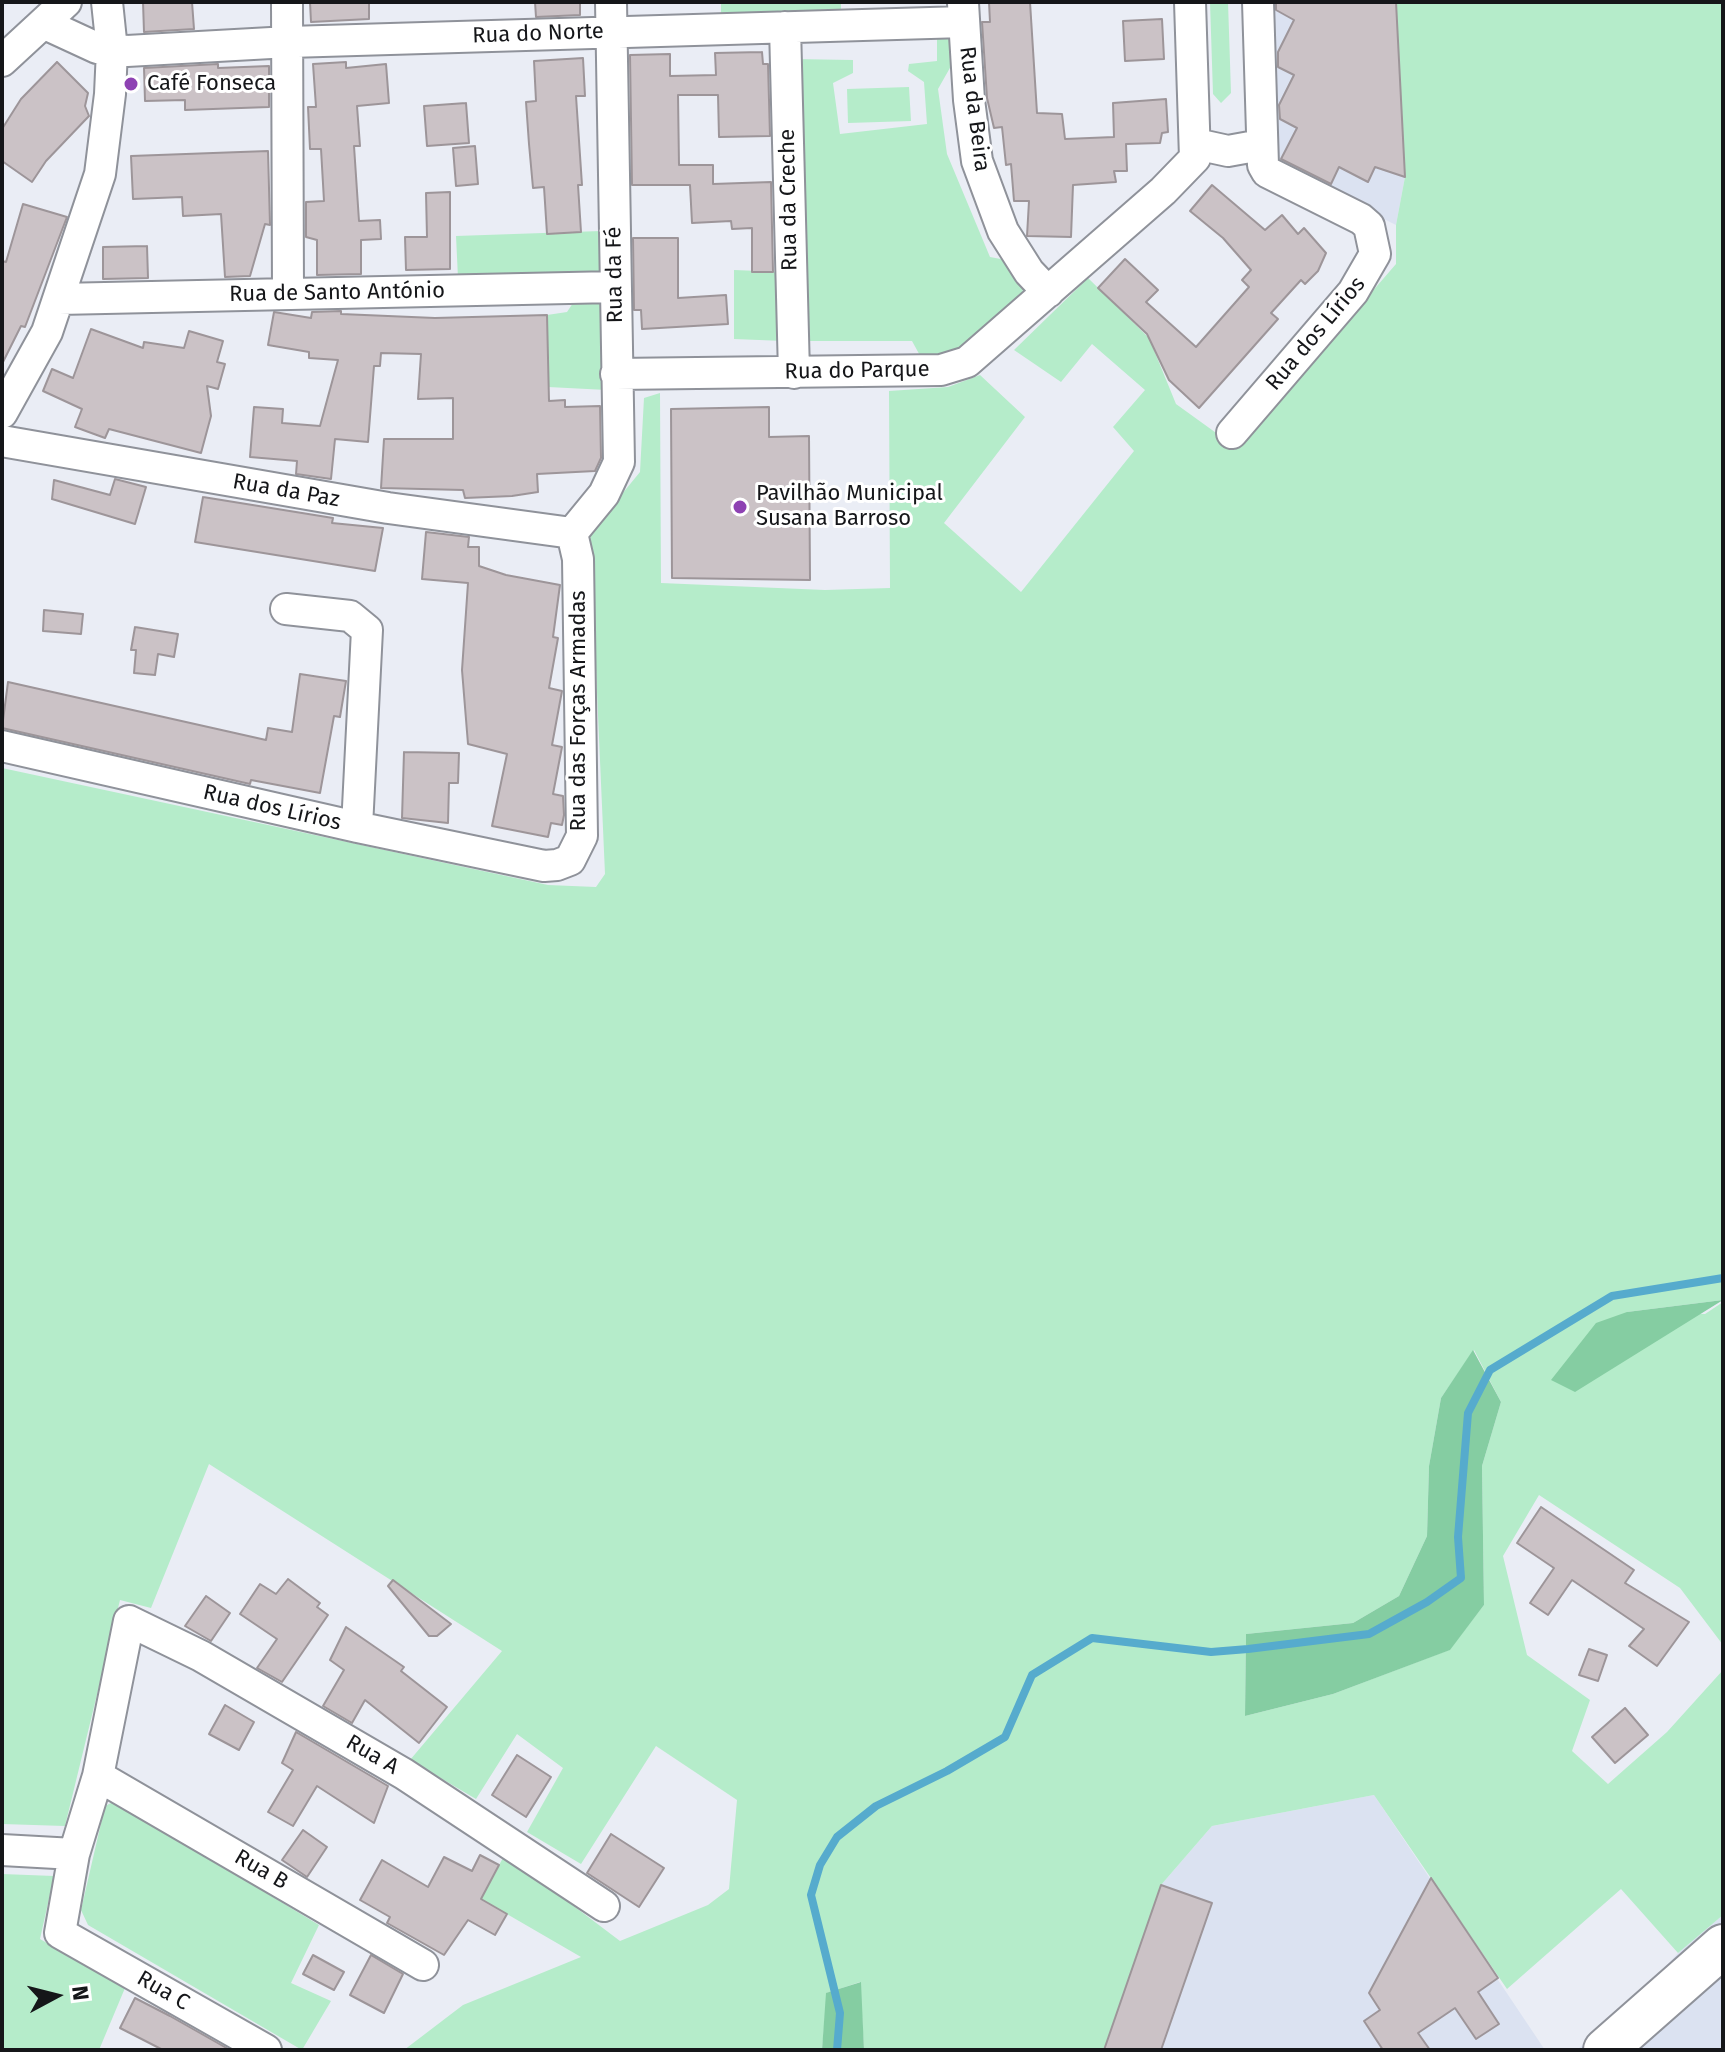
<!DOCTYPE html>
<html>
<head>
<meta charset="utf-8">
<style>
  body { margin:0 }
  #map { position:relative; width:1725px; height:2052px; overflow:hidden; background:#eaedf5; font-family:"Fira Sans",sans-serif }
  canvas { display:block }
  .frame { position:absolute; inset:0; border:4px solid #151619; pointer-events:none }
  .north { position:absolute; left:16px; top:1956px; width:80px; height:80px; -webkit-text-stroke:6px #fff; paint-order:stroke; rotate:83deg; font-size:22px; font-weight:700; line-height:32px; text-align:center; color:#151619 }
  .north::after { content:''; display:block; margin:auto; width:28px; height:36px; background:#151619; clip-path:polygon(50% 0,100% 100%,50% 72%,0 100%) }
</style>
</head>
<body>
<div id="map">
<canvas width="1725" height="2052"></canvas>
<div class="frame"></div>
<div class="north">N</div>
</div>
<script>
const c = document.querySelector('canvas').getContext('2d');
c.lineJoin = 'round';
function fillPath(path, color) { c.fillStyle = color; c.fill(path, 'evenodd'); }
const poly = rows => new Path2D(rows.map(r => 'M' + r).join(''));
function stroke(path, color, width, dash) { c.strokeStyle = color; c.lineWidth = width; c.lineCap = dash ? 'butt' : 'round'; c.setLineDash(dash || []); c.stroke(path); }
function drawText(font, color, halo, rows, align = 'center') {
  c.font = font + ' "Fira Sans",sans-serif'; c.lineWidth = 6; c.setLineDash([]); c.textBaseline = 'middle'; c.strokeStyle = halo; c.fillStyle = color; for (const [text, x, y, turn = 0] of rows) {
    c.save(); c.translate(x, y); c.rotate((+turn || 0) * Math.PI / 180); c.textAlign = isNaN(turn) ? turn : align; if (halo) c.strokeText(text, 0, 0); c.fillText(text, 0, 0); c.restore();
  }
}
fillPath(poly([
  [1266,2,1396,2,1405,177,1396,225,1269,162],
  [1374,1795,1545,2050,1104,2050,1161,1885,1212,1826],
  [1723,1915,1723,2050,1577,2050,1647,1987,1678,1953]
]), '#dbe2f1');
fillPath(poly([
  [721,2,841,2,841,9,721,14],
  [1210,2,1228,2,1231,93,1221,103,1213,94],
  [1396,2,1723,2,1723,1300,1627,1312,1705,1314,1723,1302,1723,1645,1680,1588,1539,1495,1503,1556,1527,1655,1590,1700,1572,1751,1608,1784,1667,1732,1723,1670,1723,1915,1678,1953,1621,1889,1507,1989,1374,1795,1212,1826,1161,1885,1104,2050,864,2050,860,1982,827,1993,822,2050,404,2050,463,2005,581,1957,481,1899,505,1854,620,1941,708,1905,729,1889,737,1800,656,1746,581,1864,527,1832,563,1768,517,1734,476,1799,410,1760,502,1651,209,1464,151,1608,120,1600,65,1826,2,1824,2,768,548,885,596,887,605,874,590,533,640,472,644,398,660,393,661,583,825,590,890,588,889,391,948,387,980,375,1025,417,944,523,1021,592,1134,451,1113,427,1145,390,1092,344,1061,382,1014,350,1088,278,1149,338,1176,404,1237,448,1396,264,1396,225,1405,177],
  [1474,1350,1501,1402,1482,1466,1484,1605,1449,1650,1333,1694,1245,1716,1246,1634,1353,1623,1399,1596,1427,1536,1429,1466,1441,1398],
  [937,37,949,38,955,59,938,89,947,154,990,257,1006,260,1023,289,1021,299,957,354,923,361,912,341,803,341,793,59,853,60,853,73,833,83,840,134,927,124,924,82,908,71,909,64,937,61],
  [909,87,911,121,848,123,847,89],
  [601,231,603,268,595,277,458,278,456,236],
  [734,270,783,272,784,341,734,339],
  [600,301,606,309,607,390,548,387,547,315,567,312,573,303],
  [115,1801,319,1925,291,1983,331,2001,302,2050,88,1925,81,1910,105,1806],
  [2,1874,54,1876,40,1939,125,1988,99,2050,2,2050]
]), '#b5ecca');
fillPath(poly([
  [1723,1300,1575,1392,1551,1380,1596,1323,1627,1312],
  [1473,1350,1501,1402,1482,1466,1484,1605,1450,1650,1333,1694,1245,1716,1246,1634,1353,1623,1399,1596,1427,1536,1429,1466,1441,1398],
  [861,1982,864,2050,822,2050,826,1993]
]), '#85cda2');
stroke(poly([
  [837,2050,840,2013,811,1895,820,1865,837,1837,876,1806,947,1771,1005,1737,1032,1675,1092,1638,1211,1652,1248,1649,1369,1634,1427,1602,1461,1578,1458,1537,1468,1413,1490,1370,1612,1296,1723,1278]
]), '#56abcd', 8);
const building = poly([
  [143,2,192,2,194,29,144,32,143,2],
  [310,2,369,2,369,19,311,22,310,2],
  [535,2,580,2,580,15,536,17,535,2],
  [989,2,1030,2,1037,113,1062,114,1065,139,1114,137,1113,103,1166,99,1168,132,1162,133,1160,143,1126,144,1127,171,1114,171,1116,182,1073,185,1071,237,1027,236,1029,201,1014,201,1011,164,1006,165,1002,127,994,128,987,98,982,22,990,22,989,2],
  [1276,2,1396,2,1405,177,1375,167,1368,182,1339,167,1331,184,1281,159,1297,128,1280,119,1279,105,1294,75,1278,67,1278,52,1294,20,1276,10,1276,2],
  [1162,19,1164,59,1125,61,1123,21,1162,19],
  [762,52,763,64,768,64,770,136,719,137,718,95,678,95,679,165,713,165,713,184,771,182,773,272,752,272,752,228,732,229,731,221,692,223,690,185,632,185,630,55,670,54,670,76,716,75,715,53,762,52],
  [583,58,585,96,576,96,582,185,578,185,581,232,547,234,544,187,533,188,529,144,526,102,536,101,534,61,583,58],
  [57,62,88,93,85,106,89,116,46,161,32,182,2,161,2,129,21,99,57,62],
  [346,62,346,68,386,64,389,103,357,106,360,146,354,146,359,221,380,220,381,239,361,240,361,274,317,275,317,240,306,237,306,202,324,201,321,149,310,149,308,107,316,107,313,64,346,62],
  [218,64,218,68,269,66,269,107,185,110,185,100,145,101,144,68,218,64],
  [466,103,469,143,427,146,424,106,466,103],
  [475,146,478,184,456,186,453,148,475,146],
  [268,151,270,225,265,224,250,276,225,277,221,214,183,216,182,197,133,199,131,156,268,151],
  [1212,185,1265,230,1282,215,1298,234,1304,228,1326,253,1318,271,1305,284,1301,280,1271,313,1278,319,1199,408,1169,380,1147,334,1098,288,1125,259,1158,290,1146,302,1196,347,1249,287,1242,280,1251,270,1223,238,1190,211,1212,185],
  [450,192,450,269,406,270,405,237,427,237,426,193,450,192],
  [23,204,67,217,25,327,21,326,2,364,2,261,6,262,23,204],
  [633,238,678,238,678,298,726,295,728,324,642,329,641,310,634,310,633,238],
  [147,246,148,278,103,279,103,247,147,246],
  [341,311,341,314,435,318,547,315,549,401,565,400,565,407,600,406,601,458,595,471,537,474,538,492,512,496,465,498,463,490,381,488,384,439,453,439,453,398,418,399,421,354,381,353,380,366,374,366,368,442,335,439,331,479,296,474,297,461,250,457,254,407,283,409,282,423,320,426,338,360,309,358,309,352,268,345,274,312,311,318,312,312,341,311],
  [91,329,143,348,144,342,184,348,189,331,223,341,217,362,225,364,218,389,207,386,211,416,201,453,109,429,105,438,75,427,82,409,43,391,52,369,73,378,91,329],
  [769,407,769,437,809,436,810,580,672,578,671,409,769,407],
  [115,479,146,487,135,524,52,499,54,480,110,495,115,479],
  [203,497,333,518,332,523,383,528,375,571,195,542,203,497],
  [426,532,469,537,468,547,479,547,479,566,506,575,560,585,553,637,558,638,549,688,562,691,552,745,562,747,553,794,563,796,564,815,562,825,551,823,548,837,492,826,507,754,468,744,462,670,468,583,422,579,426,532],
  [44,610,83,614,81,634,43,631,44,610],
  [135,627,178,634,174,657,158,654,155,675,134,673,136,650,131,650,135,627],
  [300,674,346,681,340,717,334,716,320,793,251,780,250,784,2,728,8,682,266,740,268,728,292,732,300,674],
  [404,752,459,753,458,783,449,783,448,823,402,818,404,752],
  [1541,1507,1634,1570,1625,1583,1689,1622,1657,1666,1629,1646,1644,1629,1572,1580,1548,1615,1530,1603,1554,1568,1517,1543,1541,1507],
  [288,1579,320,1603,317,1607,328,1615,282,1682,257,1668,277,1639,240,1614,260,1584,276,1594,288,1579],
  [393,1580,451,1624,437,1636,429,1636,388,1586,393,1580],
  [206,1596,230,1613,211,1641,185,1626,206,1596],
  [346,1627,404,1667,401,1671,447,1707,419,1743,365,1700,352,1723,323,1706,344,1670,330,1660,346,1627],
  [1589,1649,1607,1655,1598,1681,1579,1675,1589,1649],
  [225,1705,254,1722,239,1750,209,1734,225,1705],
  [1625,1708,1648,1735,1615,1763,1592,1737,1625,1708],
  [296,1732,388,1786,374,1823,317,1786,293,1826,268,1812,293,1770,282,1763,296,1732],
  [517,1755,551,1777,526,1817,492,1795,517,1755],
  [303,1830,327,1847,307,1877,282,1860,303,1830],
  [611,1834,664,1868,639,1907,587,1873,611,1834],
  [480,1855,499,1865,481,1899,507,1914,495,1935,468,1920,444,1955,387,1923,390,1917,360,1900,382,1860,428,1887,444,1857,472,1871,480,1855],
  [1431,1878,1498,1978,1478,1992,1499,2024,1476,2039,1455,2008,1418,2033,1430,2050,1383,2050,1364,2021,1380,2010,1369,1993,1431,1878],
  [1161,1885,1212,1903,1161,2050,1104,2050,1161,1885],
  [313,1955,344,1972,334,1990,303,1974,313,1955],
  [371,1955,403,1974,384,2013,350,1995,371,1955],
  [135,1998,170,2016,230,2050,163,2050,120,2028,135,1998]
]);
fillPath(building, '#cbc2c6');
stroke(building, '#9d9599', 2);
const street = poly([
  [287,2,288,293],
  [963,3,969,100,977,161,1003,231,1029,272,1048,292],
  [45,24,97,48,127,51,289,42,964,22],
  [785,27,794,373],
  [2,61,66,2],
  [1196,144,1228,151,1261,145],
  [59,299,615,287],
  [616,374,941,370,967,362,1163,191,1195,158,1190,2],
  [2,413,47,332,100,174,110,94,112,50,107,2],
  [1232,433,1353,292,1375,254,1369,226,1361,219,1267,172,1263,165,1258,2],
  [2,441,388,508,572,533],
  [572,533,604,494,619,462,611,2],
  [286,609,350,616,367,630,357,827],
  [2,746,357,827,544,866,557,865,570,860,582,836,578,559,572,533],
  [98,1776,423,1965],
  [2,1850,74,1854],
  [266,2050,60,1933,74,1854,98,1776,129,1621,201,1656,404,1774,604,1906]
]);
const secondary = poly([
  [1605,2050,1723,1946]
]);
stroke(street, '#8f929a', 34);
stroke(secondary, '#8f929a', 46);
stroke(street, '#fff', 30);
stroke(secondary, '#fff', 42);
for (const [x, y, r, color] of [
  [131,84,8,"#8e42b3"],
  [740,507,8,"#8e42b3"]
]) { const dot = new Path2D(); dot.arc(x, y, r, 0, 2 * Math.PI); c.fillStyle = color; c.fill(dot); stroke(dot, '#fff', 3); }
drawText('22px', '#151619', '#fff', [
  ["Rua do Norte",538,34,-2],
  ["Rua da Beira",974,109,83],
  ["Rua da Creche",789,200,-91],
  ["Rua da Fé",615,275,-91],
  ["Rua de Santo António",337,293,-1],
  ["Rua dos Lírios",1316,334,-50],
  ["Rua do Parque",857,371,-1],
  ["Rua da Paz",286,491,10],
  ["Rua das Forças Armadas",579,711,-90],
  ["Rua dos Lírios",272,808,13],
  ["Rua A",372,1755,30],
  ["Rua B",261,1870,30],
  ["Rua C",163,1991,30]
]);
drawText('22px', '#151619', '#fff', [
  ["Café Fonseca",147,84],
  ["Pavilhão Municipal",756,494],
  ["Susana Barroso",756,519]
], 'left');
</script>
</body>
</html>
